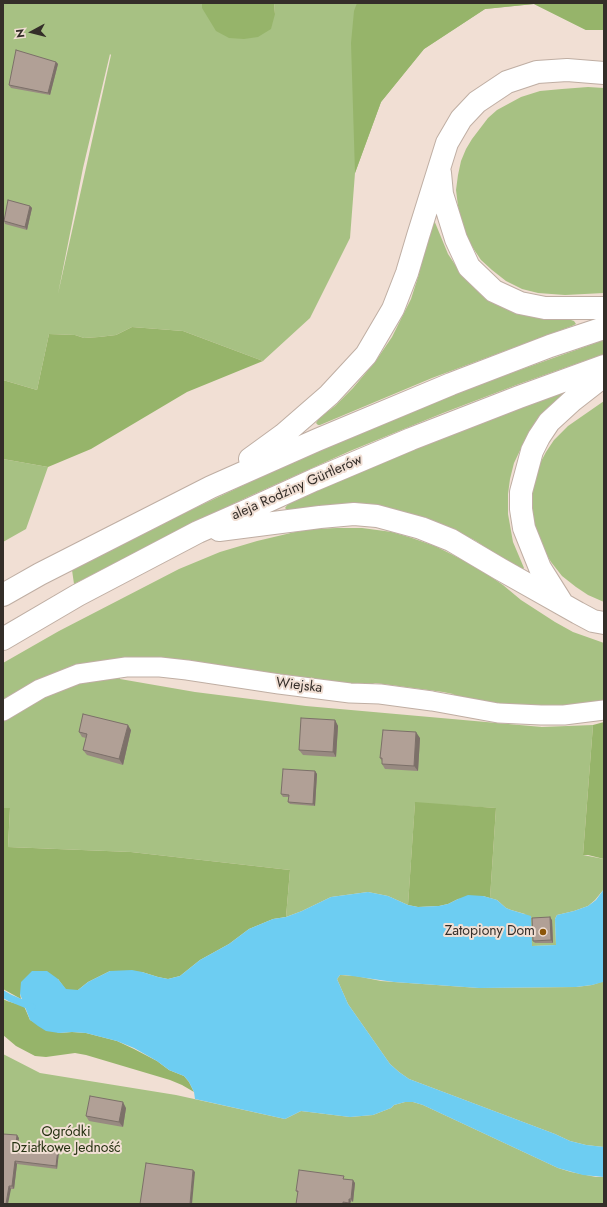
<!DOCTYPE html>
<html>
<head>
<meta charset="utf-8">
<style>
  body { margin:0 }
  #map { position:relative; width:607px; height:1207px; overflow:hidden; background:#f1dfd4; font-family:Jost,sans-serif }
  canvas { display:block }
  .frame { position:absolute; inset:0; border:4px solid #342e29; pointer-events:none }
  .north { position:absolute; left:12px; top:12px; width:40px; height:40px; -webkit-text-stroke:3px #f1dfd4; paint-order:stroke; rotate:263deg; font-size:11px; font-weight:700; line-height:16px; text-align:center; color:#342e29 }
  .north::after { content:''; display:block; margin:auto; width:14px; height:18px; background:#342e29; clip-path:polygon(50% 0,100% 100%,50% 72%,0 100%) }
</style>
</head>
<body>
<div id="map">
<canvas width="607" height="1207"></canvas>
<div class="frame"></div>
<div class="north">N</div>
</div>
<script>
const c = document.querySelector('canvas').getContext('2d');
c.lineJoin = 'round';
function fillPath(path, color) { c.fillStyle = color; c.fill(path, 'evenodd'); }
const poly = rows => new Path2D(rows.map(r => 'M' + r).join(''));
function stroke(path, color, width, dash) { c.strokeStyle = color; c.lineWidth = width; c.lineCap = dash ? 'butt' : 'round'; c.setLineDash(dash || []); c.stroke(path); }
function drawText(font, color, halo, rows, align = 'center') {
  c.font = font + ' Jost,sans-serif'; c.lineWidth = 4; c.setLineDash([]); c.textBaseline = 'middle'; c.strokeStyle = halo; c.fillStyle = color; for (const [text, x, y, turn = 0] of rows) {
    c.save(); c.translate(x, y); c.rotate((+turn || 0) * Math.PI / 180); c.textAlign = isNaN(turn) ? turn : align; if (halo) c.strokeText(text, 0, 0); c.fillText(text, 0, 0); c.restore();
  }
}
fillPath(poly([
  [3,3,202,3,202,8,275,14,274,3,604,3,604,30,586,30,534,4,485,9,424,49,381,102,355,173,350,238,310,318,263,361,183,331,132,327,116,335,99,337,84,338,75,335,49,334,37,390,3,380],
  [110,54,111,55,58,294,83,168],
  [588,87,604,88,604,293,565,295,538,293,522,289,506,281,492,270,481,260,471,245,465,234,459,214,456,190,458,175,461,161,466,149,472,139,488,118,497,110,521,97,540,91,562,89],
  [434,220,448,254,456,266,465,278,525,315,549,319,571,320,574,321,576,324,572,326,432,378,320,425,318,425,316,423,319,418,335,406,353,388,375,362,392,337,411,299,419,274,428,232],
  [604,340,604,354,519,384,443,413,350,451,250,496,199,520,74,584,72,570,140,534,320,449,439,400,514,372],
  [558,394,561,394,564,396,534,426,526,438,514,463,510,479,508,494,508,514,513,542,524,568,521,572,476,541,449,527,286,509,285,508,288,504,347,477,463,430],
  [604,401,604,602,588,595,576,587,562,576,551,562,542,547,534,526,531,505,533,490,537,469,546,452,554,440,568,426],
  [3,459,48,467,26,529,3,542],
  [337,528,362,528,392,532,409,537,435,546,475,566,503,585,521,600,555,622,573,632,604,643,604,702,538,708,458,699,453,694,443,692,375,683,365,687,118,659,120,679,195,692,306,706,542,727,593,725,583,855,604,859,604,889,595,900,588,906,574,911,557,915,555,919,556,945,532,946,525,914,511,910,506,908,497,900,490,898,496,808,415,803,408,905,388,896,368,892,331,897,302,911,286,917,290,870,131,852,8,847,10,808,3,808,3,663,59,631,179,569,220,552,257,541,295,532,314,529],
  [340,975,356,976,381,981,394,982,479,988,576,987,592,985,604,981,604,1147,586,1145,570,1141,555,1134,409,1079,399,1072,390,1064,348,1004,337,979],
  [3,1054,40,1073,176,1095,285,1119,301,1111,350,1117,373,1115,391,1108,394,1105,405,1102,413,1102,423,1105,558,1168,571,1172,596,1177,604,1177,604,1204,3,1204]
]), '#a7c183');
fillPath(poly([
  [202,3,274,3,275,14,271,29,258,37,244,39,229,38,216,31,202,8],
  [357,3,604,3,604,30,586,30,534,4,485,9,424,49,381,102,355,173,351,43,354,11],
  [132,327,183,331,263,361,187,392,91,449,48,467,3,459,3,380,37,390,49,334,75,335,84,338,99,337,116,335],
  [604,722,604,859,588,855,583,855,593,725],
  [415,802,496,808,490,898,483,896,458,899,448,904,439,906,418,907,408,905],
  [3,808,10,808,8,847,131,852,290,870,286,917,273,919,249,929,229,944,200,960,180,976,168,979,158,977,142,972,110,971,88,982,78,990,66,990,58,979,20,994,21,999,3,989],
  [3,999,7,1001,24,1006,30,1020,59,1033,72,1032,86,1033,117,1041,134,1049,157,1061,169,1070,184,1076,189,1082,194,1092,182,1085,170,1080,86,1055,75,1053,46,1057,35,1056,16,1046,3,1035]
]), '#96b46a');
fillPath(poly([
  [604,889,604,981,603,982,592,985,576,987,479,988,394,982,345,975,340,975,337,979,348,1004,390,1064,399,1072,409,1079,555,1134,570,1141,586,1145,604,1147,604,1177,583,1175,558,1168,423,1105,413,1102,405,1102,394,1105,391,1108,373,1115,350,1117,301,1111,285,1119,195,1099,194,1092,189,1082,184,1076,169,1070,157,1061,134,1048,117,1041,86,1033,72,1032,59,1033,46,1031,38,1026,30,1020,20,994,21,982,32,971,47,971,58,979,66,989,78,990,88,982,110,971,132,970,142,972,158,977,168,979,180,976,200,960,229,944,249,929,273,919,286,917,302,911,331,897,368,892,388,896,408,905,418,907,439,906,448,904,458,899,468,895,483,896,497,900,506,908,511,910,531,916,532,946,556,945,555,919,557,915,574,911,588,906,596,900]
]), '#6dcdf2');
stroke(poly([
  [3,994,10,998,32,1007]
]), '#6dcdf2', 7);
const street = poly([
  [3,711,40,689,78,674,126,667,160,667,187,670,279,684,350,693,380,694,432,701,498,713,541,715,564,715,604,710]
]);
const secondary = poly([
  [440,173,442,194,456,239,469,267,494,291,520,303,545,308,604,308],
  [250,459,283,435,329,395,366,355,393,309,407,273,418,236,447,143,461,119,477,102,507,82,537,72,567,70,604,73],
  [219,530,320,517,354,514,377,516,421,528,451,540,500,569,578,613,593,621,604,623],
  [3,595,40,574,211,487,317,440,451,384,550,346,604,328],
  [562,603,540,568,524,528,521,509,521,492,532,451,539,437,549,422,573,400,604,376],
  [3,639,78,595,198,532,248,510,314,480,411,439,519,397,604,366]
]);
stroke(street, '#bfaea3', 21);
stroke(secondary, '#bfaea3', 24);
stroke(street, '#fff', 19);
stroke(secondary, '#fff', 22);
fillPath(poly([
  [56,62,58,64,50,95,11,88,9,85],
  [30,206,32,208,27,230,5,224,4,221],
  [335,720,338,726,336,757,303,755,299,750],
  [131,730,123,765,87,755,83,750,86,738,82,737,79,732],
  [420,738,418,771,385,769,382,764,382,761,380,758],
  [315,771,317,774,315,806,290,804,288,802,289,797,283,797,281,794],
  [552,920,553,943,535,943,533,941],
  [126,1108,123,1127,89,1121,86,1116],
  [19,1138,18,1143,58,1149,59,1151,57,1169,17,1164,14,1189,11,1189,3,1204],
  [346,1179,355,1183,353,1202,351,1201,350,1204,296,1204,298,1193,296,1191]
]), '#988a81');
fillPath(poly([
  [56,62,58,64,50,95,48,93],
  [30,206,32,208,27,230,25,227],
  [335,720,338,726,336,757,333,752],
  [128,725,131,730,123,765,119,759],
  [416,732,420,738,418,771,414,766],
  [315,771,317,774,315,806,313,804],
  [550,917,552,920,553,943,551,940],
  [123,1102,126,1108,123,1127,119,1122],
  [17,1135,19,1138,18,1146,16,1143],
  [58,1149,59,1151,57,1169,56,1166],
  [15,1161,17,1164,14,1189,12,1186],
  [193,1170,195,1172,192,1204,190,1204],
  [353,1180,355,1183,353,1202,351,1199],
  [9,1186,11,1189,8,1204,6,1204],
  [349,1199,351,1201,350,1204,349,1203]
]), '#7c7069');
const building = poly([
  [16,50,56,62,48,93,9,85,16,50],
  [8,200,30,206,25,227,4,221,8,200],
  [83,714,128,725,119,759,83,750,87,734,79,732,83,714],
  [301,718,335,720,333,752,299,750,301,718],
  [383,730,416,732,414,766,382,764,382,758,380,758,383,730],
  [283,769,315,771,313,804,288,802,289,795,281,794,283,769],
  [550,917,551,940,533,941,532,918,550,917],
  [90,1096,123,1102,119,1122,86,1116,90,1096],
  [3,1134,17,1135,16,1143,58,1149,56,1166,15,1161,12,1186,9,1186,6,1204,3,1204,3,1134],
  [146,1163,193,1170,190,1204,140,1204,146,1163],
  [299,1170,344,1176,343,1179,353,1180,351,1199,349,1199,349,1203,343,1202,343,1204,296,1204,298,1191,296,1191,299,1170]
]);
fillPath(building, '#b1a096');
stroke(building, '#7c7069', 1);
for (const [x, y, r, color] of [
  [543,932,4,"#8c5608"]
]) { const dot = new Path2D(); dot.arc(x, y, r, 0, 2 * Math.PI); c.fillStyle = color; c.fill(dot); stroke(dot, '#f1dfd4', 1.5); }
drawText('14px', '#342e29', '#f1dfd4', [
  ["aleja Rodziny Gürtlerów",297,488,-24],
  ["Wiejska",299,686,7]
]);
drawText('14px', '#342e29', '#f1dfd4', [
  ["Zatopiony Dom",535,932]
], 'right');
drawText('14px', '#253111', '#f1dfd4', [
  ["Ogródki",66,1133],
  ["Działkowe Jedność",66,1149]
]);
</script>
</body>
</html>
